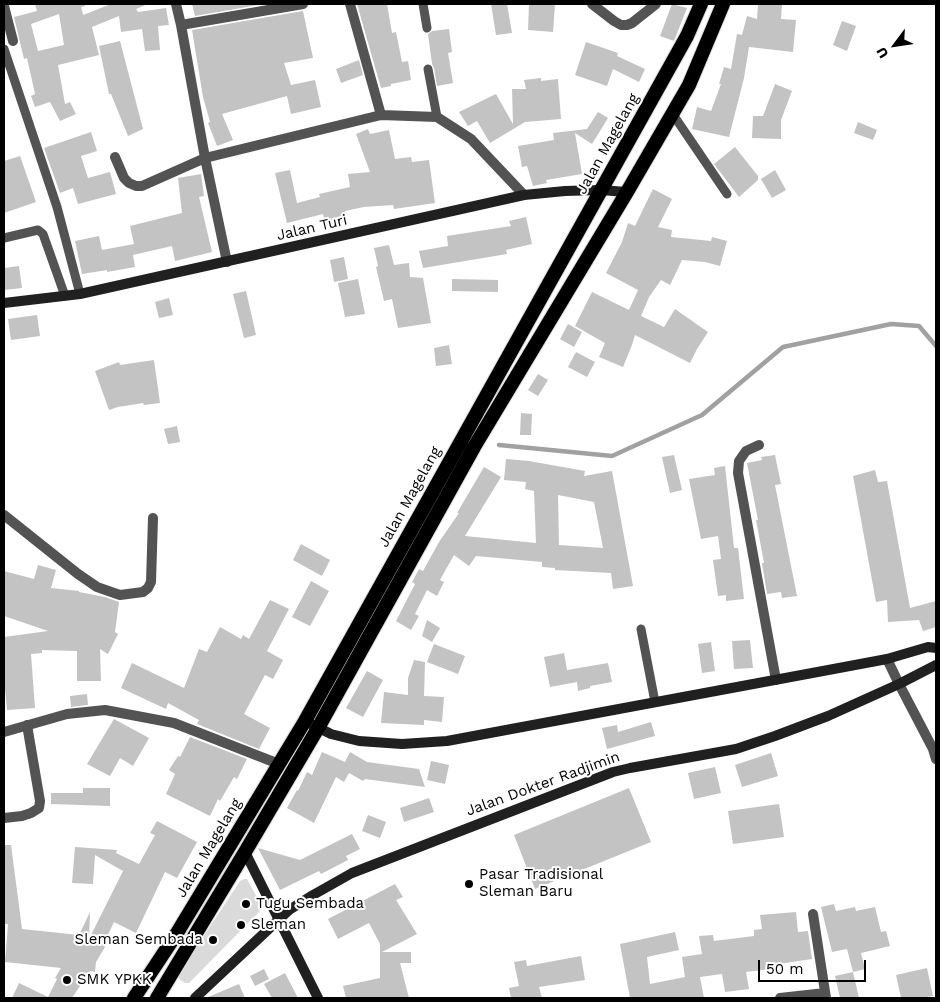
<!DOCTYPE html>
<html>
<head>
<meta charset="utf-8">
<style>
  body { margin:0 }
  #map { position:relative; width:940px; height:1002px; overflow:hidden; background:#fff; font-family:"Work Sans",sans-serif }
  canvas { display:block }
  .frame { position:absolute; inset:0; border:5px solid #000; pointer-events:none }
  .north { position:absolute; left:870px; top:20px; width:50px; height:50px; -webkit-text-stroke:4px #fff; paint-order:stroke; rotate:239deg; font-size:14px; font-weight:700; line-height:20px; text-align:center; color:#000 }
  .north::after { content:''; display:block; margin:auto; width:18px; height:22px; background:#000; clip-path:polygon(50% 0,100% 100%,50% 72%,0 100%) }
  .scale { position:absolute; left:758px; top:960px; width:108px; height:22px; box-sizing:border-box; border:2px solid #000; border-top:0; padding-left:6px; font-size:15px; line-height:18px; white-space:nowrap; color:#000; -webkit-text-stroke:4px #fff; paint-order:stroke }
</style>
</head>
<body>
<div id="map">
<canvas width="940" height="1002"></canvas>
<div class="frame"></div>
<div class="north">U</div>
<div class="scale">50 m</div>
</div>
<script>
const c = document.querySelector('canvas').getContext('2d');
c.lineJoin = 'round';
function fillPath(path, color) { c.fillStyle = color; c.fill(path, 'evenodd'); }
const poly = rows => new Path2D(rows.map(r => 'M' + r).join(''));
function stroke(path, color, width, dash) { c.strokeStyle = color; c.lineWidth = width; c.lineCap = dash ? 'butt' : 'round'; c.setLineDash(dash || []); c.stroke(path); }
function drawText(font, color, halo, rows, align = 'center') {
  c.font = font + ' "Work Sans",sans-serif'; c.lineWidth = 4; c.setLineDash([]); c.textBaseline = 'middle'; c.strokeStyle = halo; c.fillStyle = color; for (const [text, x, y, turn = 0] of rows) {
    c.save(); c.translate(x, y); c.rotate((+turn || 0) * Math.PI / 180); c.textAlign = isNaN(turn) ? turn : align; if (halo) c.strokeText(text, 0, 0); c.fillText(text, 0, 0); c.restore();
  }
}
fillPath(poly([
  [244,879,247,879,261,905,260,911,189,983,185,983,179,979,178,975,240,881]
]), '#dadada');
stroke(poly([
  [499,445,612,456,702,415,783,347,891,324,919,326,936,346]
]), '#a1a1a1', 4.5);
fillPath(poly([
  [35,4,85,4,85,6,81,7,83,15,111,4,148,4,136,9,138,12,166,8,169,25,158,26,160,50,145,51,142,29,121,32,119,16,92,27,99,55,58,65,65,104,70,102,76,114,60,121,50,102,35,107,31,96,35,94,27,58,24,59,14,17,37,11],
  [59,14,64,45,38,51,31,24],
  [192,4,264,4,195,16],
  [357,4,387,4,392,33,396,32,402,62,408,61,411,80,391,84,391,86,381,88],
  [491,4,507,4,512,33,496,35],
  [529,4,555,4,553,32,528,30],
  [672,4,687,8,674,41,660,36],
  [758,4,782,4,781,19,796,20,793,52,749,47,744,78,729,137,692,129,697,107,711,111,721,84,719,84,724,67,731,69,737,34,742,35,747,16,757,19],
  [303,11,313,58,284,63,291,85,315,80,321,107,291,114,287,96,222,114,233,140,217,146,208,123,210,122,203,97,192,30],
  [842,21,856,26,847,51,833,45],
  [449,29,452,52,448,53,453,83,437,86,434,68,432,64,428,34,432,31],
  [120,41,143,129,128,136,111,94,109,94,99,46],
  [586,42,618,53,617,56,645,69,639,82,613,69,607,86,575,75],
  [359,60,363,75,341,83,336,69],
  [541,78,541,81,558,79,561,119,525,122,490,143,477,121,468,126,459,112,496,94,513,124,512,89,526,89,524,80],
  [775,84,792,91,781,120,781,139,752,138,753,116,763,116],
  [598,112,608,118,592,144,575,133,582,174,546,180,547,183,533,186,527,166,522,167,518,146,554,140,553,133,587,129],
  [858,122,877,130,873,140,854,133],
  [368,129,370,134,389,130,395,159,411,157,412,162,429,160,435,203,394,209,393,205,364,207,345,211,347,221,337,222,337,224,326,226,323,214,287,223,275,173,290,170,297,203,320,197,319,194,350,187,348,174,370,172,356,134],
  [91,132,97,151,81,156,88,178,110,172,116,194,78,204,73,188,60,193,44,148],
  [735,147,758,176,758,180,739,197,714,164],
  [20,156,36,202,4,213,4,161],
  [775,170,786,190,772,198,761,179],
  [201,174,204,196,199,197,212,252,175,261,172,246,133,255,135,267,107,272,107,270,82,274,75,241,99,236,102,250,134,244,130,226,182,213,178,178],
  [653,189,672,199,658,227,672,230,671,237,711,241,712,237,727,241,720,266,705,262,682,260,670,285,661,280,649,297,641,316,664,327,675,309,708,332,697,349,690,363,635,335,632,345,623,367,599,357,605,343,575,326,592,292,629,310,638,290,606,273,622,242,628,223,635,226],
  [526,217,532,244,506,250,507,254,423,268,419,251,448,246,447,236,511,226,509,221],
  [389,245,394,265,409,263,410,277,423,278,431,323,398,328,392,299,384,301,376,267,378,266,374,248],
  [344,257,348,279,334,282,330,260],
  [19,266,22,288,4,290,4,268],
  [358,279,365,314,345,317,338,283],
  [452,279,498,280,498,292,452,291],
  [246,291,256,335,244,338,233,294],
  [169,298,173,315,159,318,155,302],
  [37,315,40,336,11,340,8,319],
  [568,324,582,332,574,347,560,339],
  [449,345,452,364,436,366,434,348],
  [576,352,595,362,587,377,568,367],
  [154,360,160,403,144,405,143,403,118,407,109,410,95,371,119,362,120,365],
  [538,374,548,380,538,396,528,390],
  [521,413,532,414,531,435,520,435],
  [177,426,180,442,168,444,164,429],
  [674,455,682,490,670,493,662,457],
  [775,455,781,484,775,485,797,596,782,598,781,592,767,594,762,563,764,563,756,520,758,520,747,463,762,460,761,457],
  [506,459,529,461,585,471,584,476,612,471,633,586,613,589,611,573,555,570,555,568,542,567,542,562,476,556,469,566,454,555,440,580,444,582,437,596,427,590,415,614,419,616,411,630,396,621,415,584,412,582,419,569,423,571,439,542,459,513,457,513,484,467,501,477,465,536,536,543,534,491,525,489,526,482,504,480],
  [558,495,594,502,603,548,559,545],
  [725,466,734,548,738,548,744,599,726,601,726,595,718,596,713,560,721,559,718,536,701,539,689,479,715,475,714,468],
  [875,470,878,482,887,481,910,608,936,601,936,627,923,631,919,620,888,622,887,600,876,602,853,476],
  [301,544,330,560,322,576,293,560],
  [38,565,56,570,51,588,79,591,79,592,105,597,119,602,115,632,118,634,108,654,100,649,101,681,77,681,77,651,42,650,42,653,31,654,35,708,7,710,4,678,4,637,48,631,4,616,4,571,34,579],
  [311,581,329,591,310,626,292,617],
  [270,600,289,609,267,651,283,660,273,679,265,675,244,714,270,728,259,749,197,724,199,720,168,703,166,709,121,688,132,663,184,688,199,649,207,652,220,627,241,639,243,635,249,639],
  [427,620,440,628,432,642,422,636],
  [750,640,753,668,734,669,732,641],
  [711,642,715,671,702,673,698,644],
  [434,644,465,656,458,674,427,662],
  [564,653,567,670,608,663,612,682,590,686,590,688,578,691,577,682,550,687,544,657],
  [414,660,425,662,424,696,444,697,442,722,424,720,424,725,381,723,384,692,408,695,408,678],
  [367,671,383,680,363,717,346,708],
  [87,694,88,705,71,707,70,696],
  [114,719,149,738,133,766,120,758,110,776,87,764],
  [651,722,655,736,607,749,602,728,617,725,618,732],
  [190,737,247,759,237,779,234,777,220,801,218,799,210,816,166,794,175,774,169,770,178,756,180,757],
  [322,752,345,762,350,752,367,762,419,769,425,787,365,779,363,781,349,773,344,782,336,777,314,823,287,808,297,790,298,791,307,772,312,775],
  [771,753,778,776,742,787,735,765],
  [431,761,449,765,445,784,427,780],
  [715,767,721,793,694,799,688,773],
  [83,788,110,788,110,806,51,804,51,793,83,793],
  [629,788,651,842,535,889,514,835],
  [429,798,434,812,404,822,400,808],
  [779,804,784,837,733,844,728,811],
  [368,815,386,822,380,838,362,831],
  [157,821,197,842,177,878,165,872,136,933,114,922,103,945,105,947,96,962,95,972,90,971,72,998,12,998,19,983,48,997,57,979,55,978,61,968,5,962,8,924,4,924,4,845,11,845,22,929,79,935,90,912,89,939,123,871,95,855,93,884,72,883,75,847,117,850,116,853,139,864,155,835,150,833],
  [352,834,360,849,346,856,348,860,321,874,319,871,280,890,258,848,300,860],
  [395,884,403,897,396,900,417,934,382,952,411,952,411,963,400,963,409,998,346,998,343,986,380,978,380,944,369,923,338,939,328,919],
  [834,904,836,911,855,907,856,911,875,907,881,932,886,931,890,946,861,953,865,969,853,972,847,949,832,952,821,907],
  [796,912,798,932,808,931,812,959,779,964,779,968,746,972,749,989,725,992,722,974,700,977,704,998,630,998,620,944,675,932,679,950,647,957,650,984,685,977,682,957,702,954,699,936,713,935,714,941,754,936,754,930,762,929,760,915],
  [581,956,585,980,539,987,542,998,511,998,509,988,519,986,514,962,526,960,527,966],
  [927,968,933,996,921,998,901,998,896,975],
  [264,969,269,979,255,986,250,976],
  [853,972,859,998,840,998,835,976],
  [285,973,298,998,272,998,264,984],
  [239,984,245,998,206,998]
]), '#c3c3c3');
const trunk = poly([
  [134,998,177,933,305,721,687,36,701,4],
  [157,998,245,852,318,728,474,447,627,192,689,85,723,4]
]);
stroke(trunk, '#dbdbdb', 16);
stroke(poly([
  [423,4,427,28],
  [4,49,57,207,80,294],
  [428,69,437,117],
  [672,113,727,194],
  [4,238,38,230,43,234,65,296],
  [641,629,655,702]
]), '#535353', 9);
stroke(poly([
  [176,4,181,25],
  [350,4,381,115],
  [592,4,614,21,621,25,627,25,632,23,656,4],
  [4,6,13,41],
  [115,157,124,178,129,183,136,186,142,186,205,158,181,25,303,4],
  [227,262,205,158,381,115,437,117,471,139,524,195],
  [759,445,746,451,739,461,738,473,776,680],
  [4,515,78,574,97,587,120,595,143,592,148,588,151,582,153,518],
  [887,659,899,684,933,749,936,759],
  [4,732,67,714,105,710,174,723,279,764],
  [4,818,22,816,31,813,39,808,40,801,27,725],
  [813,914,826,998],
  [780,998,825,993]
]), '#535353', 10);
stroke(poly([
  [4,303,80,294,524,195,565,191,600,190,627,192],
  [305,721,331,734,359,741,402,744,447,741,839,668,887,659,928,647,936,648],
  [245,852,318,998],
  [195,998,289,910,313,895,352,873,613,772,630,768,736,749,775,736,828,716,899,684,936,665]
]), '#202020', 10);
stroke(trunk, '#000', 14);
for (const [x, y, r, color] of [
  [469,884,5,"#000"],
  [246,904,5,"#000"],
  [241,925,5,"#000"],
  [213,940,5,"#000"],
  [67,980,5,"#000"]
]) { const dot = new Path2D(); dot.arc(x, y, r, 0, 2 * Math.PI); c.fillStyle = color; c.fill(dot); stroke(dot, '#fff', 2); }
drawText('15px', '#000', '#fff', [
  ["Jalan Magelang",608,144,-61],
  ["Jalan Turi",312,228,-13],
  ["Jalan Magelang",410,497,-61],
  ["Jalan Dokter Radjimin",543,784,-20],
  ["Jalan Magelang",209,848,-59]
]);
drawText('15px', '#000', '#fff', [
  ["Pasar Tradisional",479,875],
  ["Sleman Baru",479,892],
  ["Tugu Sembada",256,904],
  ["Sleman",251,925],
  ["Sleman Sembada",203,940,"right"],
  ["SMK YPKK",77,980]
], 'left');
</script>
</body>
</html>
